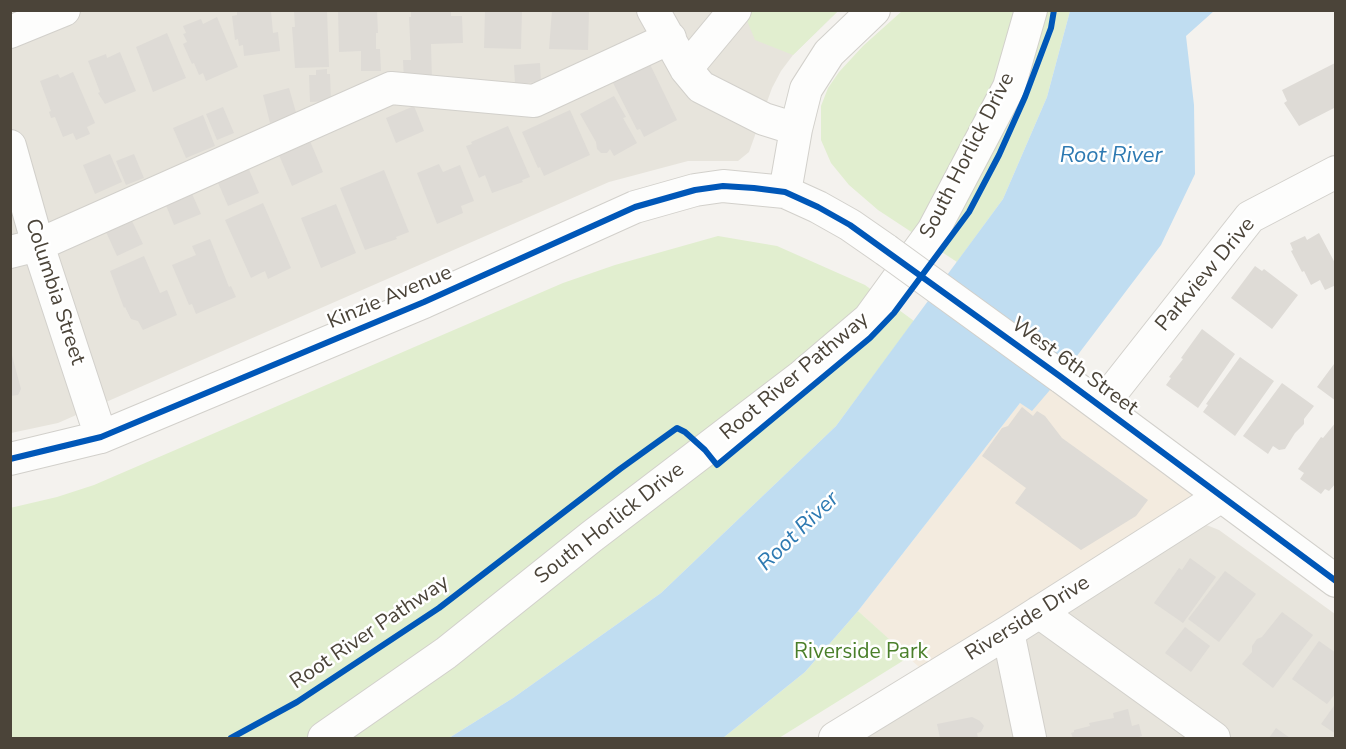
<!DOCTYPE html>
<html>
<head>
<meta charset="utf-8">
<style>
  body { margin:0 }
  #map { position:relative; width:1346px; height:749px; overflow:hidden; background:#f4f2ee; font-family:"Nunito Sans",sans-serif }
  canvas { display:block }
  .frame { position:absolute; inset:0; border:12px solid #4b4439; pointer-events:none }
</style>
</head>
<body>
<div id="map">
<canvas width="1346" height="749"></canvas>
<div class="frame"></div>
</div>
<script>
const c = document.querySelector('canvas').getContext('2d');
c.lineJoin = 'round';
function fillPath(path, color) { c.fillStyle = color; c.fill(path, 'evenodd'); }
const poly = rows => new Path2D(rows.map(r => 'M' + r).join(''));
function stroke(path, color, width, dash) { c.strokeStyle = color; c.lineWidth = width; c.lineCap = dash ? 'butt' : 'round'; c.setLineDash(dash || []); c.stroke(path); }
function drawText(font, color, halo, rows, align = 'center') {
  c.font = font + ' "Nunito Sans",sans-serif'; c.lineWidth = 5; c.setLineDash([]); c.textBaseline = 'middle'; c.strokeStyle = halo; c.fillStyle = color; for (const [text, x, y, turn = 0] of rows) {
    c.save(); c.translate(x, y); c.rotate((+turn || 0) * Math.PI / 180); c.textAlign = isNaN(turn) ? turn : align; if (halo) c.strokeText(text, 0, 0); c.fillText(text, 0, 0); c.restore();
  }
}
fillPath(poly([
  [10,11,838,11,793,55,781,71,772,88,749,152,738,161,688,161,609,182,58,423,11,433],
  [1204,524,1219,530,1335,614,1335,738,859,738]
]), '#e7e4dc');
fillPath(poly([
  [1061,377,1220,497,932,679,858,611,1020,403]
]), '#f3ebdf');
fillPath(poly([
  [743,11,838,11,793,55,755,40],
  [902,11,1070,11,1047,97,1003,199,957,262,878,210,849,185,831,163,821,140,821,106,828,88,839,72,863,46],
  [718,236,777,246,865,285,914,321,836,426,661,593,513,698,449,738,11,738,10,508,57,497,94,485,563,283,615,265],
  [858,611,909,657,779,738,723,738,805,672]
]), '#e1eecf');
fillPath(poly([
  [1070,11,1214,11,1186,36,1194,105,1195,174,1161,245,1061,377,1032,411,1020,403,858,611,805,672,723,738,449,738,513,698,661,593,836,426,1003,199,1047,97]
]), '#c0ddf1');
fillPath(poly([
  [237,10,271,11,273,33,278,32,280,51,244,56,243,45,239,46,238,39,235,40,232,16,237,15],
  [294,10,327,10,329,67,295,68,292,27,295,27],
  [338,10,377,10,378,33,376,33,376,49,380,49,381,71,361,71,361,51,339,52],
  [411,10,451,10,451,16,462,16,463,43,431,44,432,81,404,81,403,60,411,60,409,17,411,17],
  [485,10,522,10,521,49,484,48],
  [552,10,589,10,588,50,549,49],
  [217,17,238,67,206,81,203,73,199,75,194,63,192,64,183,44,187,42,183,34,186,33,183,26,201,19,203,24],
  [167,33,186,78,153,92,136,47],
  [120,52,136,91,105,104,98,93,100,92,88,61,106,54,107,58],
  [645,54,677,120,644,137,640,129,637,130,610,77],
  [540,63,541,82,515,84,514,65],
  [1335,63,1336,107,1299,126,1284,103,1287,101,1282,90],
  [327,69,327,74,330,74,331,101,310,102,309,75,316,75,316,70],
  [73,72,95,123,87,127,90,134,76,140,73,133,63,137,55,117,51,118,49,112,51,111,40,81,58,74,60,78],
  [289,88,297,116,270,123,263,95],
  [614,96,626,117,623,118,637,143,614,156,610,149,607,153,601,153,597,149,596,142,580,114],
  [414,106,424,131,396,143,386,118],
  [223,107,234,133,217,140,206,114],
  [570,110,590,155,544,176,540,167,538,168,522,132],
  [203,115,215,146,186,158,173,128],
  [508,126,530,177,522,180,523,182,492,193,485,175,479,178,466,146,472,144,471,142],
  [310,141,323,172,292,186,279,155],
  [110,154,122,182,95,194,83,165],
  [134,154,144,178,126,185,116,161],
  [439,164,443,172,460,165,474,201,461,206,463,213,437,224,417,173],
  [247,165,259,193,228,206,216,178],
  [384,170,409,232,396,237,397,239,365,250,340,188],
  [189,187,201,214,174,225,163,198],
  [263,203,291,268,268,279,265,271,251,278,225,220],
  [336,204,356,253,321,268,301,218],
  [132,221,143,244,117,256,106,232],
  [1319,233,1336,265,1336,285,1325,290,1320,280,1311,285,1304,271,1302,272,1291,251,1293,250,1290,243,1305,236,1307,240],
  [210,239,229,287,231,286,236,297,196,314,192,304,189,305,172,265,196,255,192,246],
  [144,256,160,293,167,290,177,315,143,330,138,321,131,319,125,307,124,308,110,271],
  [1255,266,1262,271,1264,269,1298,295,1272,329,1231,298],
  [1202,329,1235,354,1198,408,1166,385,1171,378,1169,377,1183,359,1181,358],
  [10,348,21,389,18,395,10,396],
  [1240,357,1274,381,1235,436,1203,412,1208,405,1206,404],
  [1334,364,1336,365,1336,401,1317,387],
  [1282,383,1314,406,1304,419,1304,424,1295,433,1285,449,1279,450,1273,446,1268,454,1243,436],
  [1022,407,1033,416,1037,411,1045,416,1062,438,1148,500,1136,516,1081,550,1015,503,1026,488,982,456,1002,428,1008,426],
  [1336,422,1336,483,1329,491,1325,489,1321,494,1300,479,1304,473,1298,469,1321,437,1323,438],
  [1190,558,1216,577,1183,623,1154,603,1179,568,1182,570],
  [1225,571,1256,594,1219,642,1188,619],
  [1282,612,1313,635,1273,688,1242,664,1252,652,1252,646,1257,639,1262,637],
  [1185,627,1210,646,1191,672,1165,653],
  [1319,641,1336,653,1336,693,1327,704,1292,679],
  [1336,703,1336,734,1321,724],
  [1128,709,1132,726,1139,724,1142,736,1135,738,1073,738,1071,733,1074,732,1074,730,1090,726,1089,723,1114,718,1113,713],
  [972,717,980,721,984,726,981,732,977,733,978,738,940,738,937,724],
  [1276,728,1290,738,1269,738]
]), '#dedbd6');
const minor = poly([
  [653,10,686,69,701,87,764,119,796,129],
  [10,32,64,10],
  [686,69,735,10],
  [10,146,38,245,101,437],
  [785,192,796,129,806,89,829,53,874,10],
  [10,252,38,245,391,88,534,101,670,38],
  [1061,377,1336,581],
  [1101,406,1250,217,1336,172],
  [10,459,101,437,424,302,635,207,695,190,723,186,785,192,818,207,850,225,886,250],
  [1039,612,1214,738],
  [1008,632,1030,738],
  [324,738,446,653,591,537,802,376,869,319,933,231,1009,87,1031,10],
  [835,738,1008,632,1220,497]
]);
stroke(minor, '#d2d0cb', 34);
stroke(minor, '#fdfdfc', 32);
const minorBridge = poly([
  [886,250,1061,377]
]);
stroke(minorBridge, '#d2d0cb', 34, []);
stroke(minorBridge, '#fdfdfc', 32);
stroke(poly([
  [10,459,101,437,424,302,635,207,695,190,723,186,754,188,785,192,818,207,850,225,1061,377,1336,581],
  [231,738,297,702,439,608,620,469,677,428,685,432,705,450,717,465,870,338,894,313,969,212,999,155,1025,97,1051,28,1054,10]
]), '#0057b8', 6);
drawText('21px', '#4b4439', '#fff', [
  ["South Horlick Drive",968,156,-63],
  ["Parkview Drive",1206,275,-50],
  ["Columbia Street",54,292,72],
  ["Kinzie Avenue",390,298,-23],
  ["West 6th Street",1074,367,36],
  ["Root River Pathway",795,377,-40],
  ["South Horlick Drive",610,524,-38],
  ["Riverside Drive",1028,619,-32],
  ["Root River Pathway",370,633,-34]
]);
drawText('21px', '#4a7f2a', '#fff', [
  ["Riverside Park",861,653]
]);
drawText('italic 22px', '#2e7ab2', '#fff', [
  ["Root River",1111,157],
  ["Root River",799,532,-44]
]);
</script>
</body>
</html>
